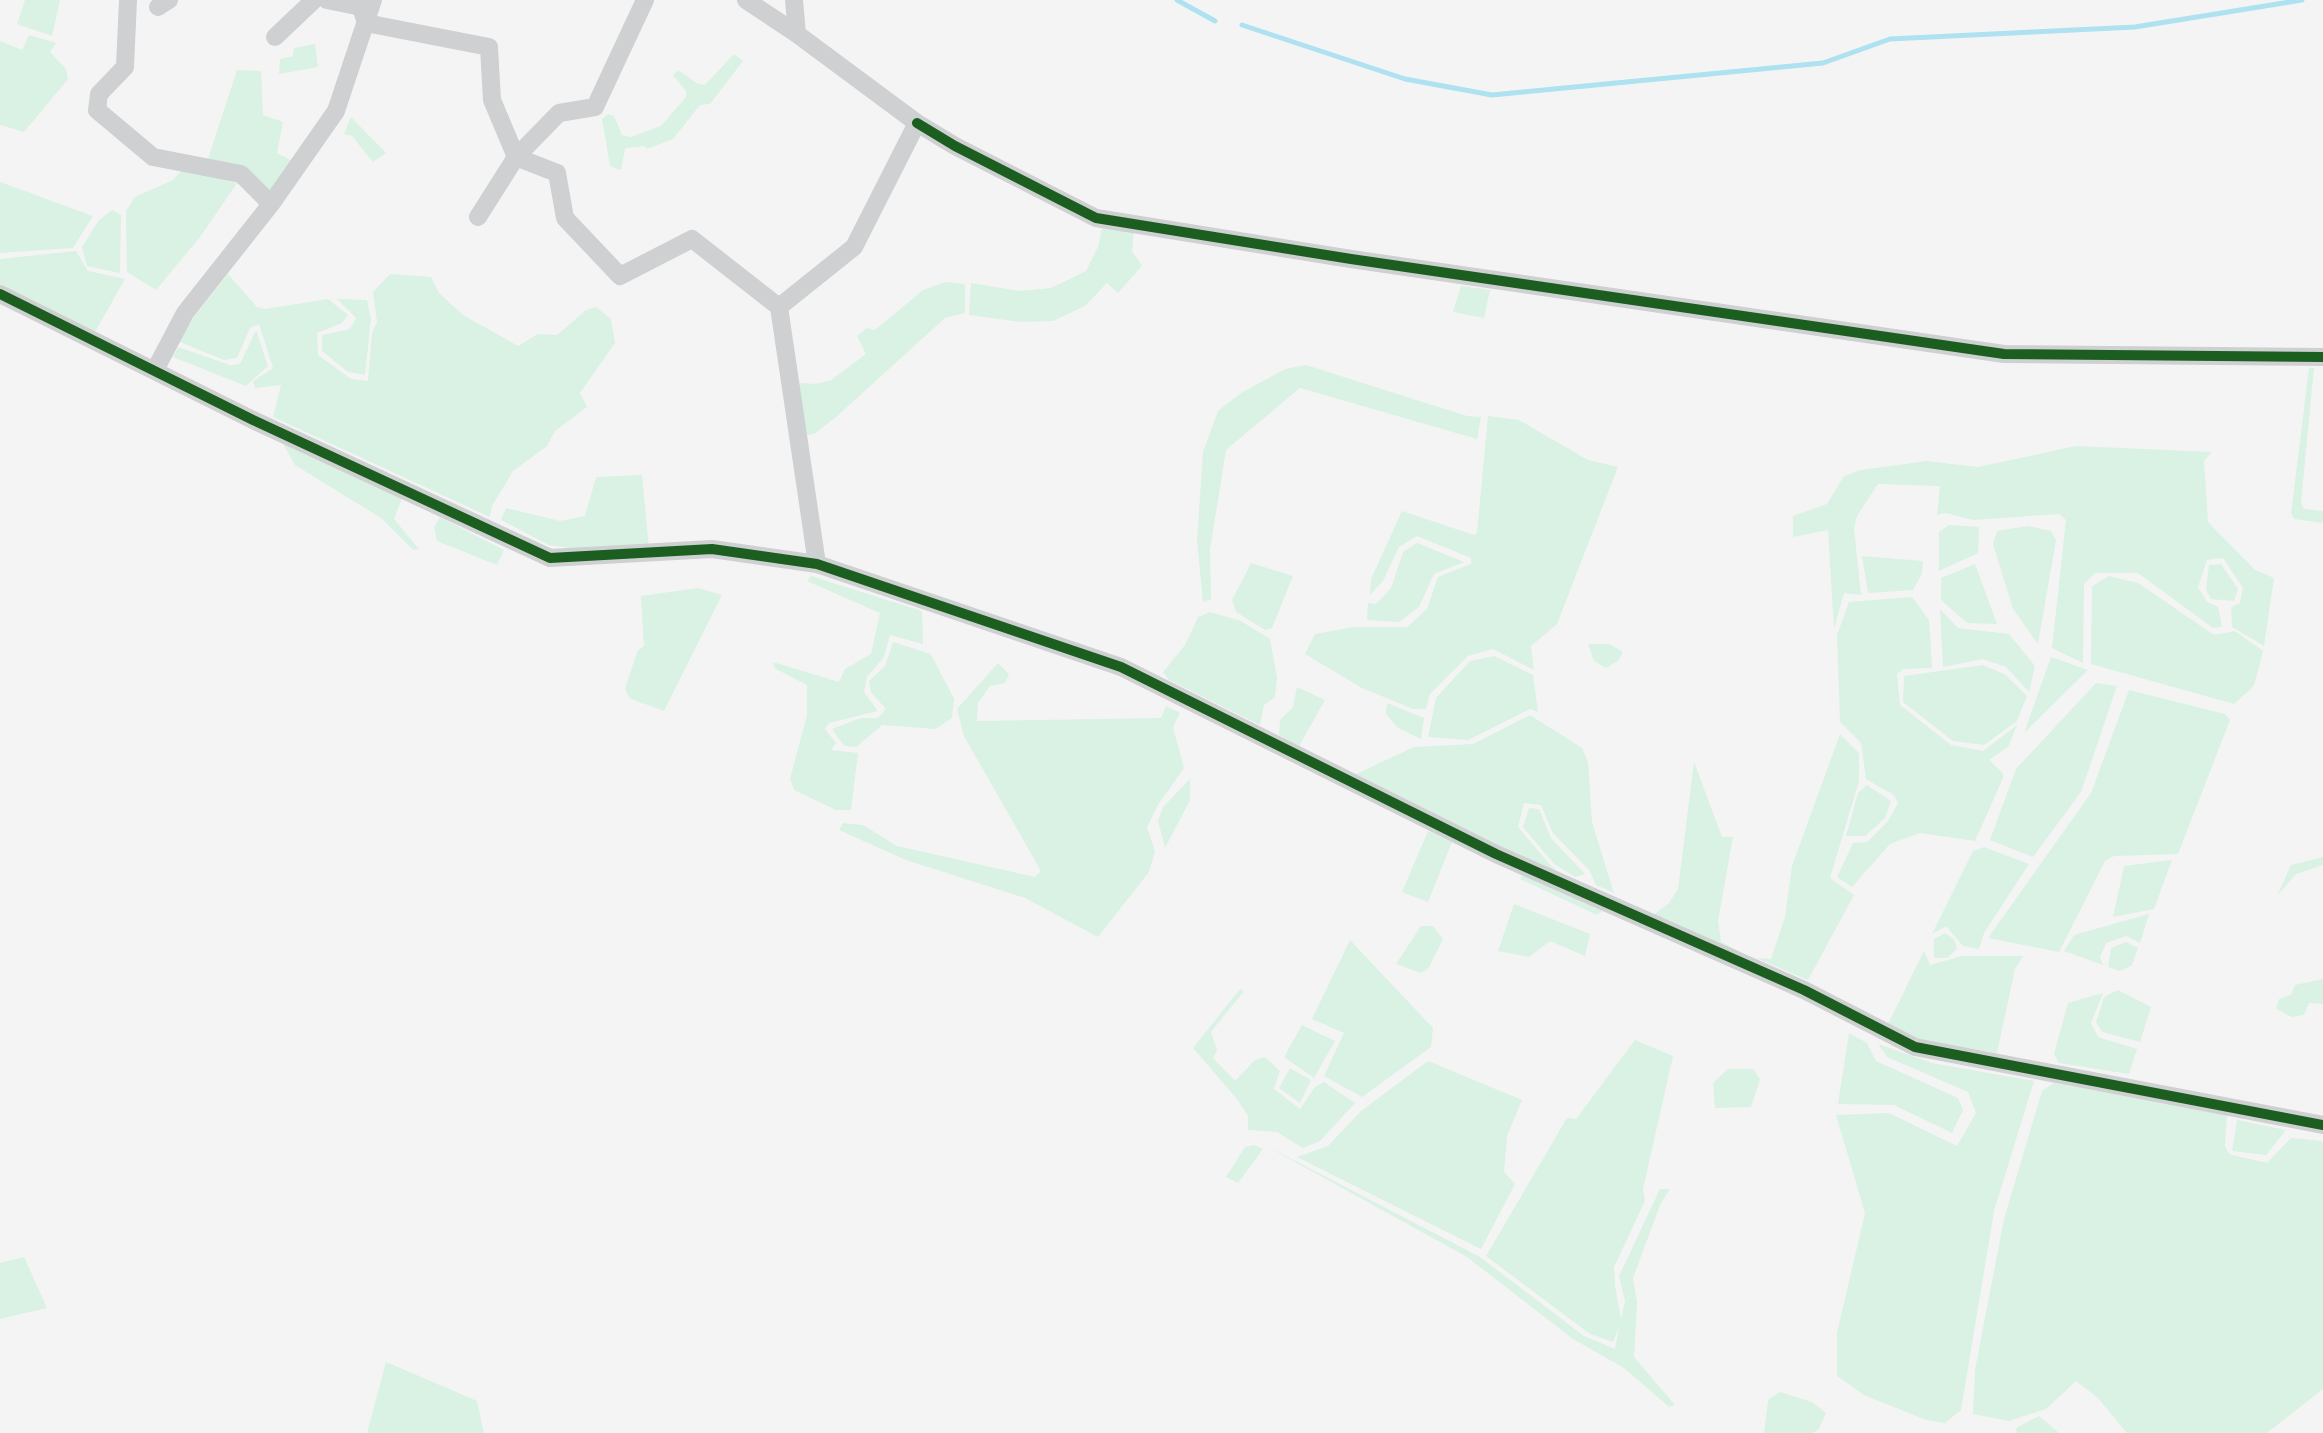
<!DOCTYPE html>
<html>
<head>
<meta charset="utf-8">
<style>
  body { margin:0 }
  canvas { display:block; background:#f4f4f4 }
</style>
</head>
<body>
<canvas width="2323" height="1433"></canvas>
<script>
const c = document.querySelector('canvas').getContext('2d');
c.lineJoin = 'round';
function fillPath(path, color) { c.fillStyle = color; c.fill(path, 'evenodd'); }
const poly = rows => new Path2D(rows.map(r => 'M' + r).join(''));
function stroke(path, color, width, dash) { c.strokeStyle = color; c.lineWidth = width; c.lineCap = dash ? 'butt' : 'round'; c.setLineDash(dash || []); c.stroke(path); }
fillPath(poly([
  [25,0,60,0,52,36,17,24],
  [29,35,56,43,50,52,66,69,68,79,24,132,0,125,0,41,22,50],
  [315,44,318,67,279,74,280,59,293,56,294,48],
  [734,54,743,61,710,104,700,105,673,139,647,149,645,146,625,148,621,170,610,166,602,119,608,114,614,116,622,135,631,137,661,126,686,97,686,91,673,75,678,70,698,84,705,85],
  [237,70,261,71,263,115,283,122,277,153,293,161,270,194,207,162],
  [351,117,386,153,373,162,352,136,344,134],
  [183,169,237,183,200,237,156,290,127,272,126,211,135,197,173,180],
  [0,182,93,216,73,248,0,253],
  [112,210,121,215,120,273,87,266,82,247,99,220],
  [1103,224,1134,228,1132,251,1142,266,1118,293,1107,283,1085,306,1053,321,1021,322,969,315,971,283,1020,291,1051,288,1086,271,1098,247],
  [76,251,88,271,125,279,95,332,0,285,0,259],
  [228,274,257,307,265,309,328,299,348,315,342,323,317,333,318,355,351,379,368,381,372,333,377,322,373,292,390,274,431,277,439,293,463,315,518,346,538,334,557,335,586,310,596,307,611,319,615,343,580,393,587,407,555,431,547,446,513,471,492,506,490,517,273,417,281,385,255,388,253,381,273,368,259,324,250,328,237,358,224,360,180,342,180,334],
  [946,282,965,284,965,313,945,318,836,417,814,434,807,435,797,387,800,383,816,384,831,380,866,354,857,336,867,328,875,330,923,290],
  [1461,286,1490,290,1484,318,1453,312],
  [337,299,367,300,371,319,365,375,348,372,322,351,322,335,350,329,356,318],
  [256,330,268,366,246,386,173,357,178,347,230,365,240,364],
  [1306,365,1467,416,1481,417,1477,439,1300,388,1226,450,1210,550,1211,599,1203,602,1197,540,1203,452,1218,411,1241,393,1285,369],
  [2309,368,2314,368,2301,503,2304,509,2323,511,2323,523,2294,519,2291,513],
  [1488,416,1519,420,1588,460,1618,467,1557,624,1531,646,1534,670,1493,649,1468,656,1430,694,1426,709,1413,709,1362,688,1305,654,1315,634,1354,627,1407,627,1427,609,1438,577,1471,564,1471,558,1417,536,1399,547,1383,581,1370,595,1371,579,1402,511,1474,535,1477,533],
  [282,442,403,496,394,519,419,549,413,550,381,518,295,465],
  [2076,446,2212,452,2204,461,2208,522,2255,570,2274,578,2264,646,2232,627,2231,607,2240,603,2243,588,2223,558,2207,560,2198,587,2207,602,2218,607,2222,627,2213,628,2138,573,2095,573,2084,584,2083,663,2052,648,2066,520,2059,514,1973,520,1946,513,1937,515,1940,486,1878,484,1857,516,1854,528,1861,595,1844,593,1834,629,1828,530,1793,537,1793,516,1827,504,1844,476,1861,470,1927,461,1978,467],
  [642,475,649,548,593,551,549,545,501,520,506,508,560,521,585,516,596,477],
  [440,517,504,550,497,565,437,541,434,527],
  [1949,525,1979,527,1978,553,1939,571,1939,532],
  [2028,526,2051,531,2056,540,2038,644,2013,609,1993,544,1997,531],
  [1417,543,1464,562,1434,574,1419,607,1399,622,1367,620,1368,603,1376,604,1391,588,1403,552],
  [1862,556,1923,561,1922,573,1913,590,1868,593],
  [1251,563,1293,576,1272,628,1265,630,1236,612,1232,600],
  [1975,564,1997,624,1967,623,1941,600,1941,578],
  [2221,564,2238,589,2234,601,2211,599,2206,590,2209,565],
  [811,576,922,611,923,644,890,635,884,657,867,677,864,692,878,711,829,723,825,729,836,743,831,750,858,753,851,810,836,810,794,790,790,779,807,715,807,685,774,668,773,662,839,682,845,669,871,654,880,613,807,581],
  [2109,576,2138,583,2214,635,2235,631,2263,651,2254,686,2234,704,2091,664,2092,586],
  [698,588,722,595,664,711,629,698,625,688,638,650,644,646,641,596],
  [1912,597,1929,620,1932,668,1903,669,1897,674,1900,705,1951,745,1983,751,2017,725,2008,747,1989,760,2003,773,2003,778,1975,841,1920,833,1890,844,1852,887,1837,877,1853,843,1867,842,1888,821,1898,803,1894,795,1866,779,1861,743,1840,722,1837,635,1849,602],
  [1940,609,1958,628,2009,634,2035,666,2029,692,2006,667,1983,659,1943,667],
  [1210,612,1241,621,1270,639,1277,677,1275,697,1264,705,1260,725,1169,680,1163,672,1185,645,1198,617],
  [893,642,931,654,954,699,952,718,936,729,882,725,856,747,844,746,832,729,861,718,878,718,886,709,871,692,869,681,885,666],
  [1588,644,1609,644,1623,652,1618,661,1606,668,1594,661],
  [1494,656,1533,675,1538,712,1530,709,1468,740,1428,737,1436,698,1470,661],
  [2051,657,2088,670,2024,733],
  [998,663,1009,674,1005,683,990,686,978,703,977,721,1161,718,1166,706,1180,713,1173,727,1184,768,1158,805,1147,827,1155,851,1149,872,1098,937,1025,898,906,860,839,830,843,823,863,825,897,846,1035,877,1041,871,964,736,957,709],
  [1983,665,2006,675,2027,696,2017,721,1984,745,1953,741,1903,702,1904,676],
  [2096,683,2117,686,2081,792,2033,857,1990,840,2016,769],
  [1297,687,1325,700,1299,746,1279,735,1280,720,1293,707],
  [2129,690,2225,714,2230,720,2178,854,2114,856,2105,861,2059,952,1988,938,2091,793],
  [1387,703,1424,718,1421,739,1398,728,1386,714],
  [1530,715,1582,748,1588,762,1592,822,1614,893,1596,885,1589,870,1553,833,1541,805,1524,803,1518,827,1551,866,1577,885,1356,774,1414,747,1473,744],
  [1840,734,1859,753,1859,781,1830,878,1854,895,1808,980,1756,958,1771,959,1785,917,1792,866],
  [1694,762,1722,837,1733,837,1718,921,1721,942,1745,954,1652,916,1669,903,1678,889],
  [1190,779,1190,800,1165,848,1158,821,1163,807],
  [1867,785,1891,801,1885,818,1865,836,1846,836,1858,793],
  [1529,808,1539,809,1551,838,1585,874,1575,877,1554,864,1523,827],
  [1428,831,1452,842,1428,902,1402,892],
  [1984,847,2029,864,1984,933,1979,949,1963,946,1946,926,1932,934,1973,851],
  [2323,857,2323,865,2296,874,2277,896,2291,865],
  [2172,860,2154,909,2113,917,2124,866],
  [1524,873,1602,911,1597,915,1520,879],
  [1514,904,1590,934,1585,956,1550,941,1529,957,1498,951],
  [2149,914,2140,943,2126,936,2106,943,2100,957,2103,965,2064,951,2074,935],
  [1421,926,1433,926,1443,939,1428,969,1421,973,1396,964],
  [1945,933,1954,939,1957,949,1947,958,1934,958,1934,939],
  [1350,940,1433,1028,1431,1047,1362,1097,1324,1076,1344,1033,1312,1019],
  [2126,942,2138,948,2132,965,2120,971,2108,967,2111,948],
  [1924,951,1930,965,1962,956,2023,956,2015,969,1997,1053,1916,1040,1888,1024],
  [2323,979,2323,1004,2309,1003,2304,1015,2292,1017,2276,1009,2279,999,2291,995,2295,985],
  [1240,989,1244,991,1211,1032,1217,1050,1213,1058,1235,1081,1255,1060,1265,1057,1280,1071,1274,1089,1300,1109,1315,1087,1324,1082,1355,1103,1320,1141,1303,1148,1277,1132,1248,1130,1248,1116,1237,1099,1193,1048],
  [2118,990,2151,1007,2140,1042,2102,1032,2096,1022,2104,997],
  [2103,993,2091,1023,2098,1037,2137,1049,2129,1074,2059,1063,2054,1054,2068,1003],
  [1302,1025,1335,1041,1314,1078,1284,1057],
  [1849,1033,1867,1043,1876,1061,1958,1098,1963,1110,1952,1133,1894,1105,1838,1104],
  [1635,1040,1673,1056,1643,1189,1645,1201,1614,1267,1615,1286,1621,1319,1625,1301,1619,1276,1660,1189,1670,1189,1660,1205,1633,1278,1637,1302,1634,1357,1675,1405,1669,1407,1624,1368,1573,1339,1467,1257,1259,1142,1480,1257,1584,1336,1615,1349,1619,1327,1613,1342,1590,1334,1486,1256,1567,1118,1576,1119],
  [1878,1044,1932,1063,2034,1081,1994,1211,1961,1410,1945,1423,1926,1420,1864,1395,1837,1376,1837,1333,1865,1213,1836,1115,1889,1113,1957,1146,1976,1113,1968,1092,1887,1057],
  [1428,1061,1522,1100,1507,1136,1504,1172,1515,1184,1481,1249,1297,1157,1328,1146,1361,1111],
  [1290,1068,1311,1080,1300,1103,1279,1088],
  [1728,1069,1753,1069,1760,1079,1751,1107,1715,1108,1713,1083],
  [2054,1083,2227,1115,2225,1146,2229,1154,2267,1163,2291,1138,2323,1141,2323,1389,2267,1433,2127,1433,2098,1398,2076,1381,2046,1409,2009,1421,1973,1414,1975,1370,2004,1219,2042,1091],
  [2237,1120,2286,1130,2266,1155,2232,1151],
  [1254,1145,1263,1149,1238,1183,1226,1177,1245,1147],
  [24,1257,47,1308,0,1319,0,1263],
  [386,1362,477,1401,484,1433,367,1433],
  [1780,1392,1812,1402,1826,1413,1819,1429,1813,1433,1764,1433,1768,1400],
  [2039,1416,2059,1433,2017,1433,2016,1428]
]), '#d9f2e3');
stroke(poly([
  [1177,0,1215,21],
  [1242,25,1405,79,1492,95,1823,63,1890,39,2135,27,2302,0]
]), '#aee2f0', 5);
stroke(poly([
  [128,0,125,67,99,94,97,110,153,157,241,174,271,204],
  [327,0,361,7,366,23,489,47,492,100,516,157,557,173,565,218,620,276,692,239,779,307],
  [746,0,797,34],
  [794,0,797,34,917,123,854,247,779,307,817,564],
  [158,7,169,0],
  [275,37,314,0],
  [917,123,955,146,1096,218,1351,259,2004,354,2323,357],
  [478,217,516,157,559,113,595,107,645,0],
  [0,294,253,420,550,558,712,549,817,564,1121,667,1496,854,1804,990,1915,1047,2323,1125],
  [155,370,185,313,271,204,336,111,373,0]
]), '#ced0d2', 18);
stroke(poly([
  [917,123,955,146,1096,218,1351,259,2004,354,2323,357],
  [0,294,253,420,550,558,712,549,817,564,1121,667,1496,854,1804,990,1915,1047,2323,1125]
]), '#1b5e20', 10);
</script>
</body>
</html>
